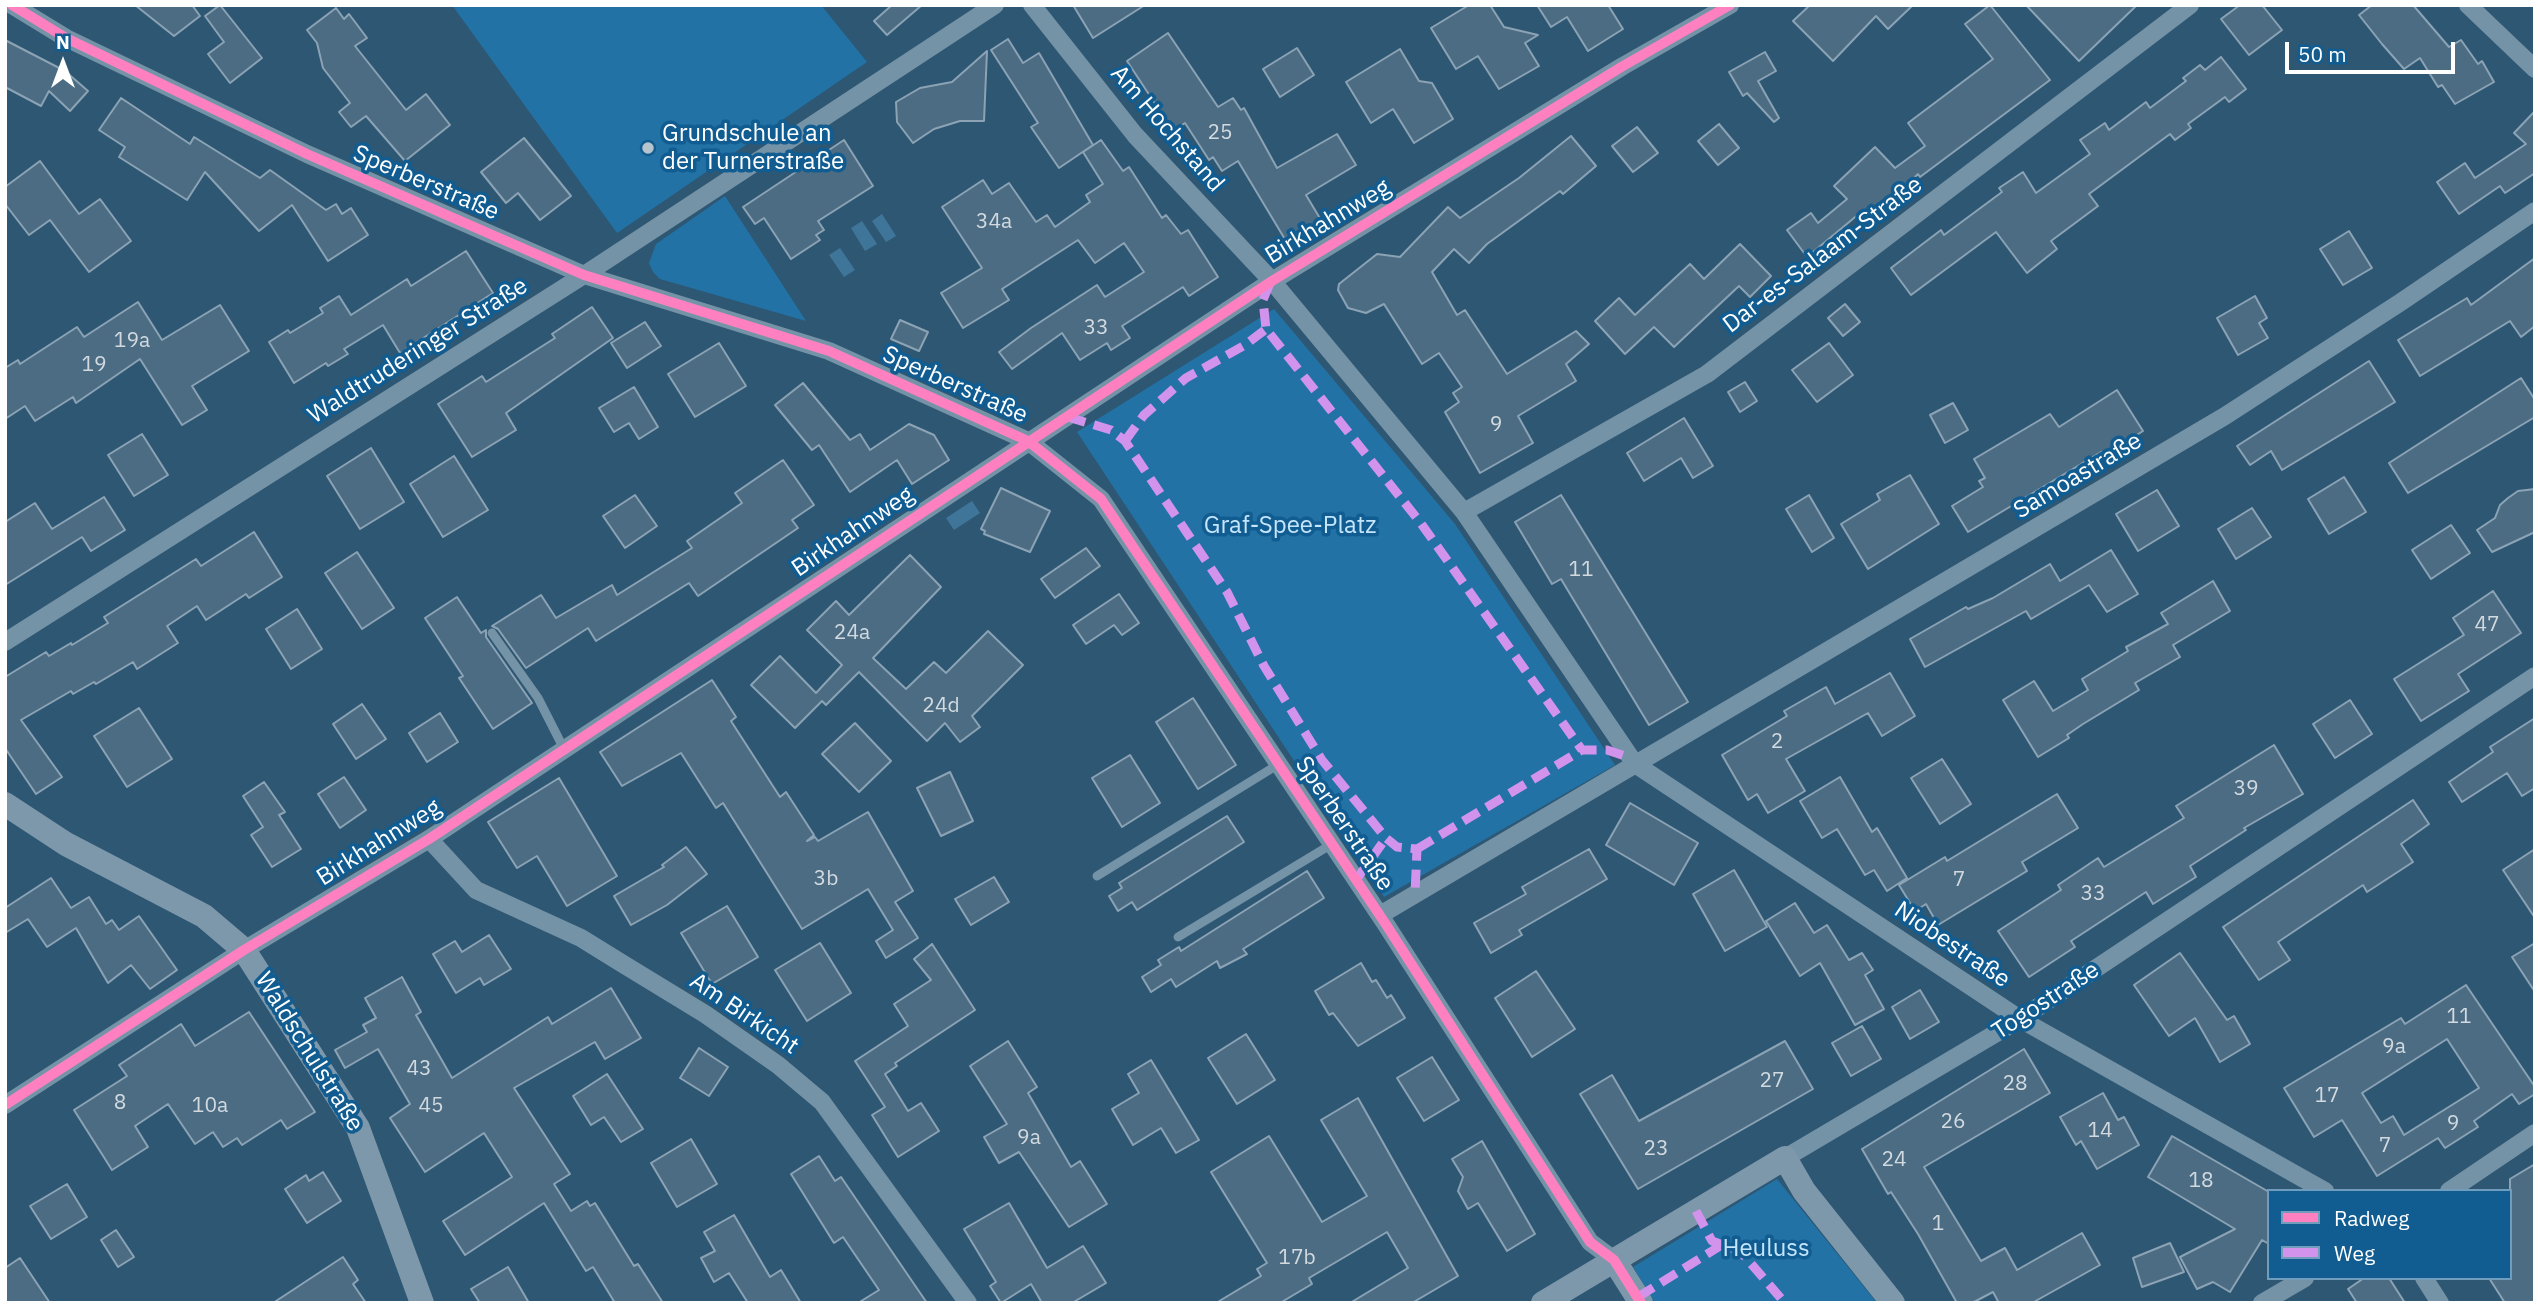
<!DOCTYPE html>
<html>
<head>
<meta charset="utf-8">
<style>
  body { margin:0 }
  #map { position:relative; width:2540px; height:1308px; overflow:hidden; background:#2e5773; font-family:"IBM Plex Sans",sans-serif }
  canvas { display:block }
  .frame { position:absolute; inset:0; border:7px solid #fff; pointer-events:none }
  .legend { position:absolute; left:2267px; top:1189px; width:245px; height:91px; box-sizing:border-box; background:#115c90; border:2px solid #709dbc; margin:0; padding:9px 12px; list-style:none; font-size:21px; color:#fff }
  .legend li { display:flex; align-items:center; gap:14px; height:35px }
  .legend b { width:35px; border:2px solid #709dbc }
  .north { position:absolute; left:28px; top:28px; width:70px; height:70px; -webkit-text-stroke:5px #115c90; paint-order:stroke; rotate:0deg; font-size:19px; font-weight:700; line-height:28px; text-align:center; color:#fff }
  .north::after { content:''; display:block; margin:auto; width:24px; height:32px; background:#fff; clip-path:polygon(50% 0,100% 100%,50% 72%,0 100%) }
  .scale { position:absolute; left:2285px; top:42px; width:170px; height:32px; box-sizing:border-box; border:4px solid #fff; border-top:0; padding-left:9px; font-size:21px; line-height:24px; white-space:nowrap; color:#fff; -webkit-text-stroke:5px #115c90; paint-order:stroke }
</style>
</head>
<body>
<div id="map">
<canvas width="2540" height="1308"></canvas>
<div class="frame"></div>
<ul class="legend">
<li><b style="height:9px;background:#ff80c0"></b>Radweg</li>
<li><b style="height:9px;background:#d193ec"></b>Weg</li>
</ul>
<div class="north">N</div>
<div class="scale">50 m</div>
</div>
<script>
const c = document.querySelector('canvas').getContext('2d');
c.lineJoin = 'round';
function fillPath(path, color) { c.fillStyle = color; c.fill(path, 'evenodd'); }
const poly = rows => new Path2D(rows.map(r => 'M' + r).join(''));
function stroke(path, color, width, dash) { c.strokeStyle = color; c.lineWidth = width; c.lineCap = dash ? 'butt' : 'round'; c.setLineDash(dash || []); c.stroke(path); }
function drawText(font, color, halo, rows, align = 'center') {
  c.font = font + ' "IBM Plex Sans",sans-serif'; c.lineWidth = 7; c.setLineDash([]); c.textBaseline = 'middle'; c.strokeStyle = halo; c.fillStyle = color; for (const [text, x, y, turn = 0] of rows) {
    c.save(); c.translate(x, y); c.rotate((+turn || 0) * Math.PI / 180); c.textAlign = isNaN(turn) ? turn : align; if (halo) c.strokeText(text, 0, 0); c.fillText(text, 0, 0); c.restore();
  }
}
fillPath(poly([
  [452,5,821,5,867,62,617,233],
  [725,196,806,321,660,279,653,272,649,263,656,244],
  [1274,309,1455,524,1615,765,1384,897,1077,432],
  [1777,1179,1877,1303,1655,1303,1633,1267]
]), '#2272a6');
fillPath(poly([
  [882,214,896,236,886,242,872,221],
  [862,221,877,244,865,251,851,228],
  [840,248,855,270,844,277,829,255],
  [972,501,980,513,954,530,946,518]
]), '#40759a');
const building = poly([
  [135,5,192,5,200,16,174,36,135,5],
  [220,5,262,58,230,83,208,54,224,42,205,16,220,5],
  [892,5,922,5,887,35,874,21,892,5],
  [1073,5,1145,5,1093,38,1073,5],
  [1469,5,1490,5,1504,27,1538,35,1525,43,1539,66,1499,89,1478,56,1456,69,1431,28,1469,5],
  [1537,5,1608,5,1623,29,1588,51,1567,17,1551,27,1537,5],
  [1810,5,1913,5,1888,29,1876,16,1833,61,1793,21,1810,5],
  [1990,5,2050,80,1920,177,1918,174,1868,221,1860,213,1807,257,1787,230,1811,213,1818,223,1847,199,1834,186,1875,147,1895,168,1925,146,1908,123,1993,59,1965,24,1990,5],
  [2026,5,2137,5,2079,61,2026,5],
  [2240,5,2262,5,2282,30,2249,55,2221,19,2240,5],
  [2372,5,2413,5,2449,47,2461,40,2478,64,2482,61,2494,82,2455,104,2442,85,2438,87,2420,58,2404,69,2382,44,2359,15,2372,5],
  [336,8,344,19,349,14,367,38,355,46,406,110,426,94,450,125,405,161,366,116,351,127,339,112,350,103,323,68,317,43,307,30,336,8],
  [1168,33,1218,107,1233,98,1241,110,1244,108,1277,168,1337,134,1356,165,1306,195,1321,220,1286,241,1238,161,1222,171,1213,157,1209,160,1185,123,1173,131,1127,61,1168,33],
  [1008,39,1023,63,1039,53,1093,145,1059,168,1031,127,1038,123,991,50,1008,39],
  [5,40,65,71,88,91,70,111,49,91,41,106,5,87,5,40],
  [1297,48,1314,75,1280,97,1263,69,1297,48],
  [1400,49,1419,81,1432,83,1453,119,1414,143,1393,109,1371,123,1346,82,1400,49],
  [987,51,984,121,960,121,934,129,913,143,897,122,896,102,920,88,952,82,987,51],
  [1765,52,1776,71,1758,81,1779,118,1774,122,1747,93,1743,96,1729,72,1765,52],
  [2221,57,2246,89,2229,102,2225,97,2188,124,2191,128,2175,140,2170,134,2089,194,2098,206,2051,241,2057,249,2027,273,1996,232,1911,295,1891,268,1941,230,1944,235,2002,192,1999,188,2023,172,2036,193,2090,154,2080,140,2105,123,2109,130,2146,102,2150,108,2186,81,2183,78,2200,65,2205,70,2221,57],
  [121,98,190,144,194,137,260,178,270,170,326,210,336,204,342,214,351,208,368,235,328,261,292,205,259,231,205,172,187,200,119,157,125,147,99,130,121,98],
  [2535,111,2535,173,2505,193,2500,186,2459,214,2437,182,2465,163,2475,178,2526,144,2514,133,2535,111],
  [1719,124,1739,148,1718,165,1698,141,1719,124],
  [1637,127,1658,153,1633,172,1612,146,1637,127],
  [1571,136,1596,166,1563,194,1560,191,1487,244,1469,263,1454,249,1432,272,1457,315,1465,310,1507,374,1576,331,1589,344,1566,364,1576,381,1518,416,1533,443,1480,473,1445,412,1459,402,1453,393,1462,387,1439,353,1422,364,1384,304,1366,313,1348,308,1338,290,1339,284,1377,254,1400,257,1448,207,1460,218,1519,178,1571,136],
  [524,138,571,196,540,220,518,193,506,203,481,172,524,138],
  [844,140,873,186,818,221,824,230,816,235,820,240,791,259,764,218,755,224,743,207,844,140],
  [1101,140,1123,171,1129,167,1162,218,1166,215,1181,234,1188,230,1218,277,1189,296,1183,287,1122,326,1130,338,1111,350,1107,343,1080,360,1062,333,1012,369,999,352,1031,328,1097,285,1105,297,1144,272,1124,243,1095,263,1078,240,1002,289,1009,300,963,328,941,293,982,268,942,207,983,180,992,194,1009,183,1036,222,1047,215,1055,227,1090,202,1086,195,1103,184,1083,152,1101,140],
  [40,161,79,214,100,199,131,241,89,272,50,220,29,235,5,204,5,187,40,161],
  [2349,231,2372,268,2343,285,2320,249,2349,231],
  [1740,244,1771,276,1750,297,1739,286,1674,347,1654,327,1625,354,1595,321,1619,298,1635,315,1690,264,1704,279,1740,244],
  [466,251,493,293,400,353,383,325,344,349,348,354,328,366,326,363,294,383,269,342,288,330,290,333,323,313,320,308,339,296,351,315,407,279,411,286,466,251],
  [2535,258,2535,326,2521,337,2510,321,2420,376,2398,340,2467,298,2471,305,2535,258],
  [2255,296,2267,318,2259,323,2268,338,2238,355,2217,318,2255,296],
  [138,302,162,340,220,305,249,351,192,386,207,410,182,425,140,359,76,403,73,397,35,421,25,406,5,419,5,368,18,360,20,364,77,327,84,337,138,302],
  [1845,304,1860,322,1843,336,1828,318,1845,304],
  [592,307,613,338,506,413,516,430,472,457,438,404,482,376,486,382,555,338,552,334,592,307],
  [900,320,928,332,919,351,891,339,900,320],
  [645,322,661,346,627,368,611,343,645,322],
  [719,343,746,386,695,417,668,374,719,343],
  [1829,343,1853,375,1817,402,1792,370,1829,343],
  [2369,361,2395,402,2282,470,2271,451,2250,465,2237,446,2369,361],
  [2521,378,2535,400,2535,417,2408,493,2389,463,2521,378],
  [1745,382,1757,401,1740,412,1728,392,1745,382],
  [803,383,850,440,860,434,870,450,909,424,934,435,949,460,912,484,897,460,850,492,819,445,812,450,775,405,803,383],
  [634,387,658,427,639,439,629,423,614,432,599,408,634,387],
  [2117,390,2143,431,2104,456,2101,452,1968,532,1952,506,1983,487,1979,481,1985,478,1974,459,2050,414,2059,427,2117,390],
  [1953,403,1968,430,1945,443,1930,415,1953,403],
  [1684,418,1713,466,1693,478,1681,458,1644,481,1627,453,1684,418],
  [142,434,168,475,134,496,108,455,142,434],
  [371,448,404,502,360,529,327,476,371,448],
  [454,456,488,510,443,537,410,484,454,456],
  [783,460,814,505,792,520,798,528,698,596,689,583,596,641,588,628,526,668,498,629,492,626,541,595,556,618,612,585,617,595,692,548,687,541,742,503,735,493,783,460],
  [1910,475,1939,524,1868,569,1841,524,1880,500,1877,494,1910,475],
  [2344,477,2366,512,2329,534,2308,499,2344,477],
  [1001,488,1050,511,1030,552,984,534,985,531,981,529,1001,488],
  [2535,489,2535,532,2492,552,2477,530,2495,518,2500,505,2508,498,2518,491,2535,489],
  [2157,490,2179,526,2138,551,2116,514,2157,490],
  [635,495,657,526,625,548,603,516,635,495],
  [1561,495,1688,702,1649,725,1561,579,1552,584,1515,522,1561,495],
  [1809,495,1834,538,1812,552,1786,509,1809,495],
  [104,497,125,530,91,551,82,537,5,585,5,522,35,503,52,529,104,497],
  [2252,508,2271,537,2236,559,2218,529,2252,508],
  [2451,525,2470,553,2431,579,2412,550,2451,525],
  [254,532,282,577,249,598,246,594,206,620,197,606,167,626,178,643,137,669,133,662,96,684,94,682,73,694,71,691,21,720,62,777,36,794,5,748,5,677,46,652,49,656,71,643,72,645,108,623,104,617,196,559,201,566,254,532],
  [1086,548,1100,566,1055,598,1041,579,1086,548],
  [2111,550,2138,594,2107,612,2089,585,2031,619,2026,611,1925,667,1910,639,1966,607,1968,609,1993,598,2050,564,2060,581,2111,550],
  [357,552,394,608,362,629,325,573,357,552],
  [910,555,941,587,873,658,906,689,934,662,946,673,988,631,1023,665,972,716,980,727,960,742,945,723,927,741,859,672,826,705,822,701,795,728,751,685,780,656,816,693,842,665,807,630,836,601,849,615,910,555],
  [2213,581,2230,611,2173,645,2180,657,2135,683,2139,690,2083,724,2067,735,2069,738,2038,757,2003,700,2034,681,2053,711,2088,690,2082,679,2128,651,2126,647,2168,624,2161,613,2213,581],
  [2493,591,2521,633,2458,674,2469,691,2421,721,2394,679,2464,635,2453,618,2493,591],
  [1119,594,1139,623,1122,635,1114,625,1086,644,1073,625,1119,594],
  [457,597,481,633,486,630,486,637,532,703,493,729,459,678,463,676,425,618,457,597],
  [297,609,322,649,291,669,266,629,297,609],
  [1890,673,1915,716,1882,736,1868,713,1786,759,1805,791,1768,813,1757,794,1748,800,1722,755,1787,716,1784,711,1826,687,1835,704,1890,673],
  [712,680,736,717,731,721,780,797,786,792,814,835,807,841,815,837,818,841,868,812,913,891,895,902,918,938,886,958,876,941,893,930,868,889,802,929,723,803,716,808,681,753,622,786,600,752,712,680],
  [1193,698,1236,765,1198,789,1156,722,1193,698],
  [2350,700,2372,734,2335,758,2313,724,2350,700],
  [362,704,386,739,356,759,333,724,362,704],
  [139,708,172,759,127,787,94,736,139,708],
  [440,713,458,742,427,762,409,733,440,713],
  [2535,718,2535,788,2522,796,2507,773,2462,802,2449,782,2493,752,2490,747,2535,718],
  [855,723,891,761,859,792,822,754,855,723],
  [2274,745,2303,794,2244,828,2246,830,2190,866,2196,877,2153,904,2146,892,2071,941,2075,947,2029,977,1998,931,2061,890,2058,885,2098,858,2104,867,2184,818,2176,806,2274,745],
  [1130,755,1160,803,1122,827,1092,778,1130,755],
  [1942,759,1971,804,1940,824,1911,778,1942,759],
  [950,772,973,821,941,836,917,788,950,772],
  [344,777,366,810,340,828,318,794,344,777],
  [1840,777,1872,832,1877,828,1907,878,1887,891,1874,870,1865,875,1837,829,1822,838,1800,801,1840,777],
  [559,778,617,876,567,906,537,856,517,868,488,822,559,778],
  [264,782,285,812,279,815,301,849,272,867,251,835,263,827,243,796,264,782],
  [2057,794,2078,828,2022,862,2027,871,1938,925,1926,904,1915,911,1899,885,1945,857,1947,861,2057,794],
  [2413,800,2429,824,2401,844,2413,862,2367,892,2363,885,2278,942,2290,960,2259,980,2223,927,2413,800],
  [1630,803,1698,843,1674,885,1606,845,1630,803],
  [1227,816,1244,842,1137,910,1132,902,1118,911,1109,896,1122,888,1119,883,1227,816],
  [686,847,707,874,667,905,631,925,614,896,664,867,662,865,686,847],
  [1589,849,1607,879,1519,930,1522,935,1491,953,1474,923,1526,894,1522,887,1589,849],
  [2535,849,2535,918,2503,870,2535,849],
  [1734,870,1767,927,1725,951,1693,894,1734,870],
  [1307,871,1324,898,1243,949,1247,954,1220,968,1217,961,1176,987,1171,979,1151,992,1142,977,1161,965,1158,960,1179,947,1181,951,1307,871],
  [994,877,1009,902,971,925,955,899,994,877],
  [51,878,71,908,89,897,106,924,112,920,119,930,139,916,177,970,150,989,131,965,108,983,76,928,47,947,28,919,5,933,5,908,51,878],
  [1795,903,1814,933,1827,925,1849,960,1862,953,1873,970,1865,975,1884,1009,1855,1025,1820,963,1800,976,1766,921,1795,903],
  [727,906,758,957,712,984,681,933,727,906],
  [489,935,511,969,484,985,480,978,456,993,433,954,455,941,462,952,489,935],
  [820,943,851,993,807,1021,775,970,820,943],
  [2535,943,2535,992,2512,957,2535,943],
  [932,944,975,1010,895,1063,897,1066,885,1074,908,1111,921,1103,939,1131,898,1157,872,1115,885,1107,855,1061,908,1026,894,1004,931,980,914,959,932,944],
  [2180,953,2227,1020,2234,1016,2250,1044,2220,1062,2195,1018,2169,1036,2134,985,2180,953],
  [1361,963,1372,982,1376,980,1387,998,1391,995,1405,1018,1358,1046,1333,1013,1329,1015,1315,991,1361,963],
  [1536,971,1575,1029,1532,1057,1495,998,1536,971],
  [402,977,421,1012,416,1015,452,1078,548,1017,552,1024,611,988,641,1038,605,1059,595,1042,514,1088,570,1174,554,1184,571,1211,587,1201,590,1206,595,1203,634,1266,638,1264,663,1303,615,1303,593,1267,586,1271,544,1203,465,1255,443,1221,512,1177,484,1133,425,1172,390,1118,410,1104,378,1049,345,1068,335,1050,367,1032,363,1025,376,1018,365,998,402,977],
  [2466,985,2535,1087,2535,1094,2519,1104,2512,1094,2474,1121,2478,1127,2445,1148,2438,1138,2377,1176,2342,1120,2314,1137,2284,1088,2401,1018,2405,1024,2466,985],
  [2447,1039,2479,1088,2404,1135,2393,1116,2381,1123,2362,1093,2447,1039],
  [1920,990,1939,1022,1910,1039,1892,1007,1920,990],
  [249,1012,315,1112,287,1129,281,1120,242,1145,237,1138,223,1147,213,1132,195,1144,168,1104,135,1126,148,1147,112,1170,74,1110,127,1076,119,1065,181,1024,195,1046,249,1012],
  [1862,1026,1881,1059,1851,1076,1832,1043,1862,1026],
  [1246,1034,1275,1080,1237,1104,1208,1058,1246,1034],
  [1008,1041,1037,1087,1028,1093,1071,1167,1080,1161,1107,1204,1069,1227,1019,1152,999,1163,984,1137,1007,1124,970,1066,1008,1041],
  [1785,1041,1813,1089,1638,1189,1580,1094,1612,1075,1639,1121,1785,1041],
  [699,1048,728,1067,709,1096,680,1078,699,1048],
  [2024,1049,2050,1093,1924,1167,1981,1261,2005,1248,2017,1270,2082,1233,2100,1265,2032,1303,1999,1303,1993,1292,1972,1303,1957,1303,1918,1234,1891,1192,1888,1194,1862,1149,2024,1049],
  [1432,1057,1459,1100,1424,1121,1397,1078,1432,1057],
  [1151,1060,1199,1140,1176,1153,1161,1128,1133,1145,1112,1109,1139,1093,1128,1074,1151,1060],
  [607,1074,643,1129,621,1142,604,1117,591,1125,573,1096,607,1074],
  [2103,1093,2118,1120,2124,1117,2139,1145,2097,1169,2081,1141,2076,1145,2060,1117,2103,1093],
  [1358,1098,1458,1276,1412,1303,1350,1303,1408,1268,1387,1232,1309,1278,1312,1284,1280,1303,1216,1303,1261,1276,1257,1269,1267,1263,1211,1172,1269,1136,1322,1222,1367,1196,1321,1120,1358,1098],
  [2172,1136,2269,1192,2269,1244,2262,1240,2230,1292,2213,1282,2197,1289,2180,1257,2235,1229,2148,1177,2172,1136],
  [691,1139,717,1184,677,1207,651,1163,691,1139],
  [1482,1141,1535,1234,1507,1251,1478,1203,1468,1209,1458,1191,1463,1177,1452,1159,1482,1141],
  [819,1156,835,1181,841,1177,927,1303,858,1303,879,1290,843,1237,834,1243,791,1174,819,1156],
  [2535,1164,2535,1303,2505,1303,2489,1278,2510,1278,2510,1179,2535,1164],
  [323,1172,341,1201,307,1223,285,1189,306,1175,309,1181,323,1172],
  [67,1184,87,1217,51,1239,30,1206,67,1184],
  [1009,1203,1047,1268,1083,1246,1106,1283,1072,1303,1042,1303,1031,1284,1001,1303,990,1286,996,1282,964,1229,1009,1203],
  [734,1215,770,1277,781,1270,801,1303,748,1303,729,1273,714,1282,701,1258,715,1251,704,1232,734,1215],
  [116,1230,134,1257,118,1267,101,1240,116,1230],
  [2170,1243,2184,1272,2142,1287,2133,1258,2170,1243],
  [343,1257,358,1280,353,1284,366,1303,273,1303,343,1257],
  [20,1258,50,1303,5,1303,5,1268,20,1258],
  [508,1267,529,1303,480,1303,471,1289,508,1267],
  [2364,1278,2389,1278,2405,1303,2357,1303,2348,1289,2364,1278]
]);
fillPath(building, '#4b6c83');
stroke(building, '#8ba3b4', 2);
stroke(poly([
  [492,633,538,698,564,749],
  [1097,876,1279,764],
  [1178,937,1332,844]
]), '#7593a6', 9);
stroke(poly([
  [12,5,66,38,307,154,584,275,829,351,1028,441,1101,499,1385,923,1590,1242,1614,1260],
  [1032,5,1135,135,1272,281,1464,512,1635,764,2020,1019,2325,1191],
  [2468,5,2535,69],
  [1464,512,1707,374,2190,5],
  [5,642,584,275,995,5],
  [429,839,476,890,581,938,623,964,705,1014,778,1065,822,1102,968,1303],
  [1380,915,2225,416,2401,302,2535,211],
  [5,1105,244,950,429,839,1272,281,1623,66,1730,5],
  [1785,1158,2020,1019,2535,676],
  [2449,1191,2535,1133],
  [2424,1278,2440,1303],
  [2262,1303,2305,1278]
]), '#7593a6', 18);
stroke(poly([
  [5,804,66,844,204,916,244,950,358,1128,422,1303],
  [1614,1260,1641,1303],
  [1543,1303,1785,1158,1804,1191,1893,1303]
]), '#7e98ab', 24);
stroke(poly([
  [1270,283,1263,300,1266,329,1420,522,1582,750],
  [1068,417,1111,430,1125,441,1227,592,1264,666,1322,760,1386,838,1397,847,1417,849,1415,894],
  [1125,441,1144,415,1186,378,1245,345,1266,329],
  [1417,849,1582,750,1607,750,1631,758],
  [1356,880,1386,838],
  [1696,1211,1712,1241,1740,1251,1785,1303],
  [1638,1297,1720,1246]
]), '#d193ec', 9, [18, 9]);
stroke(poly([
  [12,5,66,38,307,154,584,275,829,351,1028,441,1101,499,1385,923,1590,1242,1614,1260,1641,1303],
  [5,1105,244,950,429,839,1272,281,1623,66,1730,5]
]), '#ff80c0', 10);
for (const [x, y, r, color] of [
  [648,148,7,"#b6c4ce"]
]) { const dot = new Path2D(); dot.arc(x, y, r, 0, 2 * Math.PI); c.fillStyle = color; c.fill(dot); stroke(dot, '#115c90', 2.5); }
drawText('21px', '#d2dae0', null, [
  ["25",1220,133],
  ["34a",994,222],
  ["33",1096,328],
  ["19a",132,341],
  ["19",94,365],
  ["9",1496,425],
  ["11",1581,570],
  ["47",2487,625],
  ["24a",852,633],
  ["24d",941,706],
  ["2",1777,742],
  ["39",2246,789],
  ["3b",826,879],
  ["7",1959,880],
  ["33",2093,894],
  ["11",2459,1017],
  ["9a",2394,1047],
  ["43",419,1069],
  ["27",1772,1081],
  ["28",2015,1084],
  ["17",2327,1096],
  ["8",120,1103],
  ["10a",210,1106],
  ["45",431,1106],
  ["26",1953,1122],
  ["9",2453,1124],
  ["14",2100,1131],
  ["9a",1029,1138],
  ["7",2385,1146],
  ["23",1656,1149],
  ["24",1894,1160],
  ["18",2201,1181],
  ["1",1938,1224],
  ["17b",1297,1258]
]);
drawText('24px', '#fff', '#115c90', [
  ["Am Hochstand",1167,129,49],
  ["Sperberstraße",426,183,23],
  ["Birkhahnweg",1328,222,-31],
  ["Dar-es-Salaam-Straße",1823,255,-37],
  ["Waldtruderinger Straße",418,351,-32],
  ["Sperberstraße",955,385,24],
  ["Samoastraße",2078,476,-31],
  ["Birkhahnweg",853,532,-34],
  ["Sperberstraße",1344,824,56],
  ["Birkhahnweg",379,843,-32],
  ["Niobestraße",1952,945,34],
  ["Togostraße",2046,1001,-33],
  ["Am Birkicht",744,1014,34],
  ["Waldschulstraße",309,1052,58]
]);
drawText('24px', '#fff', '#115c90', [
  ["Grundschule an",662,134],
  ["der Turnerstraße",662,162]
], 'left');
drawText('24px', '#c4e6fd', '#115c90', [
  ["Graf-Spee-Platz",1290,526],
  ["Heuluss",1766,1249]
]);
</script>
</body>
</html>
